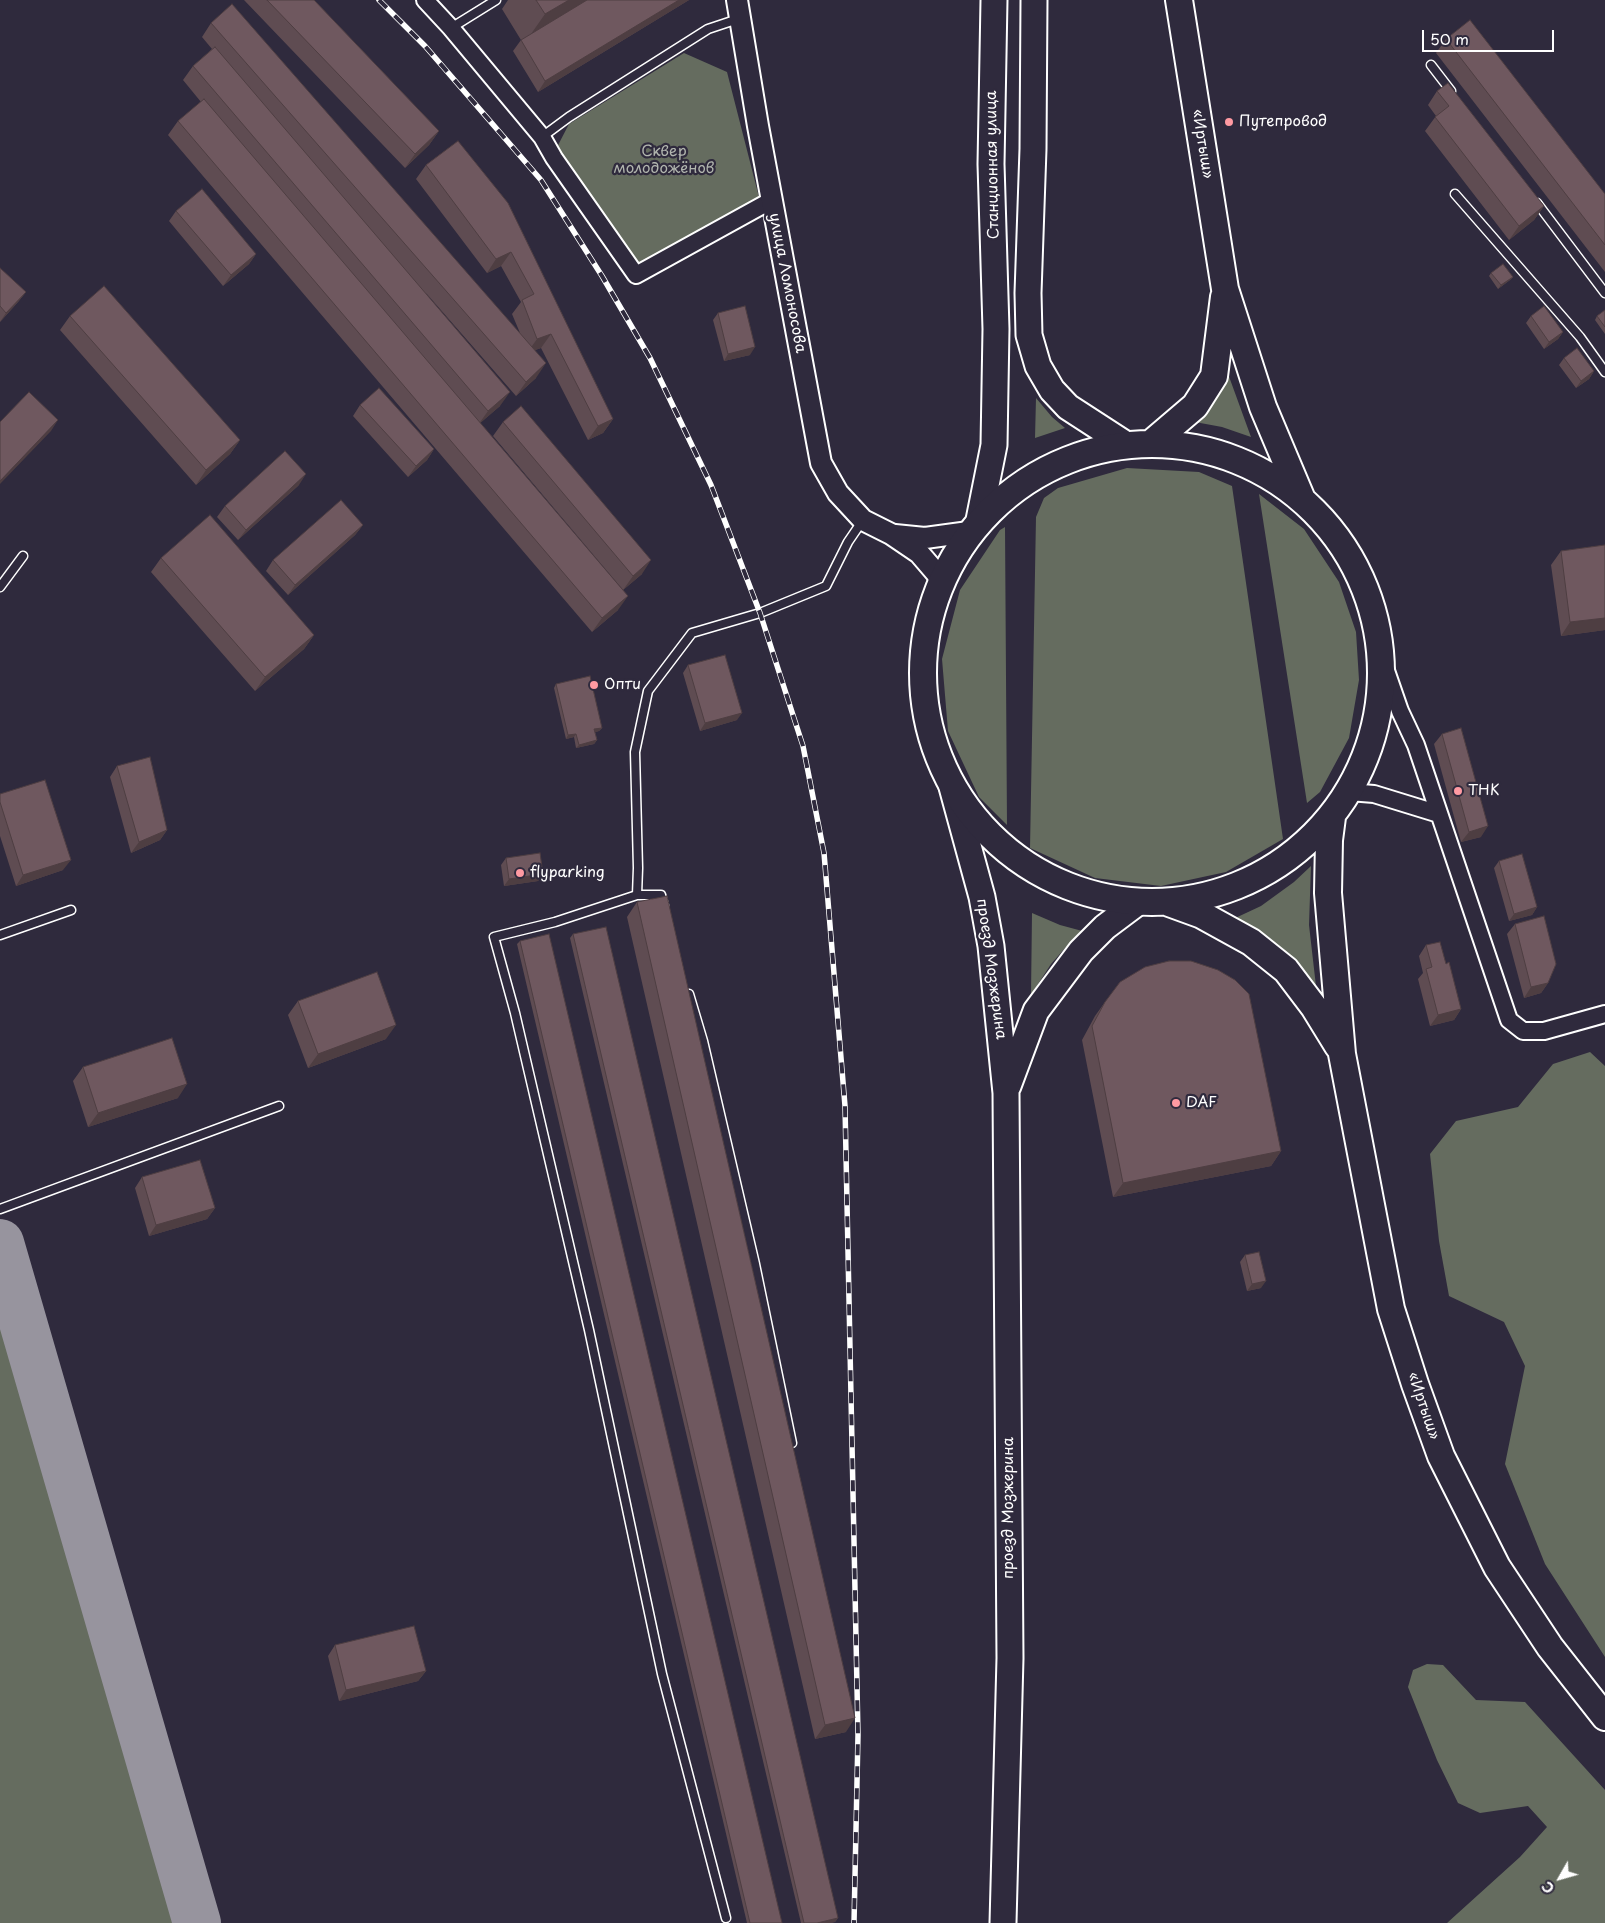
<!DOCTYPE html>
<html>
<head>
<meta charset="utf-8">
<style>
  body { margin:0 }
  #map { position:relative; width:1605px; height:1923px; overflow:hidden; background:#2f2a3d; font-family:"Playpen Sans",sans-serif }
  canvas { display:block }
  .north { position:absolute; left:1535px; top:1853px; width:50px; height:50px; -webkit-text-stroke:4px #2f2a3d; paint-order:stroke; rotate:232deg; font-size:14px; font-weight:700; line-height:20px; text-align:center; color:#fff }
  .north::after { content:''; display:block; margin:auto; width:18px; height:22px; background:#fff; clip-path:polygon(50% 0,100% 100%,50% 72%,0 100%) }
  .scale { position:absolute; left:1422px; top:30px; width:132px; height:22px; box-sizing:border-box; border:2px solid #fff; border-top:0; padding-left:6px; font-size:15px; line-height:18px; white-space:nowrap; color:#fff; -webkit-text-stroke:4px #2f2a3d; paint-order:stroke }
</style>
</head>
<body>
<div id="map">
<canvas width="1605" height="1923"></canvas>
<div class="north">С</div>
<div class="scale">50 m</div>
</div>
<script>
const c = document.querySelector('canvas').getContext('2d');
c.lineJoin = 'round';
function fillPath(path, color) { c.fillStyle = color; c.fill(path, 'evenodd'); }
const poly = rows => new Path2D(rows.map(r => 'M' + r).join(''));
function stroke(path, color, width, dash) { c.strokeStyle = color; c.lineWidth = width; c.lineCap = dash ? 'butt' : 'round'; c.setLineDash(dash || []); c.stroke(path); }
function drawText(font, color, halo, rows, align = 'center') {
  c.font = font + ' "Playpen Sans",sans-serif'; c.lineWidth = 4.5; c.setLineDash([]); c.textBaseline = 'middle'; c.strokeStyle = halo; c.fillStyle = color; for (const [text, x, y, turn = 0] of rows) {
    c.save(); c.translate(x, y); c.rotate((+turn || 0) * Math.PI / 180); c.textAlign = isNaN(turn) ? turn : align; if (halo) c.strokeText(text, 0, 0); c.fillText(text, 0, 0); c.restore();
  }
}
fillPath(poly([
  [684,53,727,72,760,201,639,267,556,149,569,124],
  [1227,371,1251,437,1222,427,1195,422],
  [1036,398,1052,417,1065,428,1035,438],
  [1127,468,1199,472,1232,486,1283,839,1226,872,1161,886,1095,878,1030,848,1036,517,1044,498,1058,488],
  [1259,494,1304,529,1339,582,1356,632,1359,680,1349,738,1320,792,1307,803],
  [1005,527,1007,825,979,797,948,731,942,659,960,590,1000,530],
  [1311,866,1309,925,1317,995,1231,920,1261,906,1294,882],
  [1032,913,1060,925,1086,932,1066,947,1051,964,1031,995],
  [1590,1052,1605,1066,1605,1657,1545,1564,1505,1464,1525,1366,1504,1322,1449,1296,1439,1241,1430,1154,1456,1121,1518,1107,1553,1064],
  [0,1304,178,1923,0,1923],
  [1427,1664,1443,1665,1476,1700,1525,1702,1605,1790,1605,1923,1447,1923,1520,1857,1547,1827,1528,1806,1480,1813,1458,1803,1437,1760,1408,1687,1413,1670]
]), '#656c5f');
stroke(poly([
  [0,1243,197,1923]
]), '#97949e', 48);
const service = poly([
  [451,28,496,0],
  [1431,65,1451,91],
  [542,137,569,117,708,29,738,19],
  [1455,194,1580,337,1605,372],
  [1537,203,1605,293],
  [0,587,23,556],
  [637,895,661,895,664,906],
  [0,935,71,910],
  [689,994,703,1041,755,1264,792,1443],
  [0,1209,279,1106],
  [726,1918,662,1674,589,1330,515,1013,494,937,555,922,637,895,638,868,635,752,648,691,692,633,760,613,826,586,848,542,863,520]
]);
const minor = poly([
  [425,0,451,28,542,137,554,158,636,275,772,200],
  [1382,659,1400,711,1416,745,1509,1020,1523,1031,1544,1031,1605,1014],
  [1349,792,1374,794,1439,814]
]);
const tertiary = poly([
  [737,0,758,126,821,463,838,493,863,520,891,534,919,553,937,574,940,582],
  [895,535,925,538,969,532]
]);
const primary = poly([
  [1034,0,1033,149,1028,293,1029,335,1038,366,1052,390,1068,407,1122,442],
  [979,520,994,445,996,329,991,164,994,0],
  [952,787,982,897,991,946,1006,1093,1010,1658,1003,1923],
  [1008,1086,1036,1011,1081,951,1105,927,1137,903]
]);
const trunk = poly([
  [1179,0,1225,289,1263,407,1301,497],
  [1154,441,1195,406,1214,376,1224,297],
  '923 673a229 229 0 1 1 458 0a229 229 0 1 1-458 0Z',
  [1332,817,1329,840,1328,893,1342,1054,1391,1309,1415,1384,1441,1456,1497,1567,1550,1647,1605,1717],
  [1169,903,1202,915,1251,942,1286,970,1314,1007,1338,1046]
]);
stroke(service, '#fff', 11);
stroke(minor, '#fff', 20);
stroke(tertiary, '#fff', 24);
stroke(primary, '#fff', 29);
stroke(trunk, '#fff', 30);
stroke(service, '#2f2a3d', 8);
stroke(minor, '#2f2a3d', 16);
stroke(tertiary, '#2f2a3d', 20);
stroke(primary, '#2f2a3d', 25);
stroke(trunk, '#2f2a3d', 26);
const rail = poly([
  [379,0,425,46,541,180,602,276,650,358,711,485,760,613,803,746,824,853,845,1106,858,1735,854,1923]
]);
stroke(rail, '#fff', 5.5);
stroke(rail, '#2f2a3d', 4, [11]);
fillPath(poly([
  [244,0,314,0,439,131,429,145,405,168],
  [508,0,689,0,538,92,513,51,521,40,502,9],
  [211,23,520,333,512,314,521,302,501,266,487,273,416,179,426,165,458,141,613,419,603,433,588,440,541,348,535,350,536,378,516,396,426,293,500,406,480,423,618,610,592,632,168,135,178,121,201,102,183,80,193,66,212,49,202,37],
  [1446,39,1605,194,1605,272,1436,53],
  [1437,91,1544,206,1534,220,1509,240,1425,131,1436,116,1428,105],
  [176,211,256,254,249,264,223,286,169,221],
  [0,268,26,292,18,302,0,322],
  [1491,273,1513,277,1510,280,1498,289,1489,276],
  [1605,310,1605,334,1595,320,1597,316],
  [718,313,750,355,724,361,713,320],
  [70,316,240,440,230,454,196,485,60,330],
  [1531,316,1563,332,1558,339,1544,349,1526,323],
  [1564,358,1594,371,1589,379,1576,388,1559,365],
  [360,405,434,449,427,460,408,477,353,416],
  [503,422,642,574,623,590,493,436],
  [299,485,238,540,217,517,225,506],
  [363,525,355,535,288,595,266,571,273,560],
  [1605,545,1605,630,1561,636,1551,565,1561,551],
  [161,558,314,635,304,649,255,691,151,572],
  [688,665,737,720,700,731,683,673],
  [556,684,602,728,599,731,595,732,597,740,594,744,576,748,574,737,566,739,554,688],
  [1442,734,1481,837,1461,842,1434,744],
  [117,766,167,830,160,840,131,853,110,777],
  [0,794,63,870,16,886,0,836],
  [506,858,543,874,538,881,504,886,501,865],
  [1499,861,1537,907,1532,915,1509,921,1494,868],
  [637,902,846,1732,815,1739,627,917],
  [1515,924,1548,983,1541,993,1524,998,1507,934],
  [573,934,838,1918,835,1922,830,1923,801,1923,570,938],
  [520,941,782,1923,747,1923,517,944],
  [1426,945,1446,964,1461,1009,1454,1020,1430,1026,1418,979,1423,973,1419,956],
  [298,1001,386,1039,308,1068,288,1015],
  [1105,1002,1281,1151,1271,1166,1113,1197,1082,1040,1095,1016],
  [83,1067,178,1098,88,1127,73,1081],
  [142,1177,215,1208,207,1219,149,1236,135,1188],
  [1245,1255,1261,1288,1247,1291,1240,1262],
  [335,1645,426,1671,418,1681,339,1701,328,1656]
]), '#5f4c52');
fillPath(poly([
  [569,0,597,0,524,44,545,14],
  [679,0,689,0,538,92,545,81],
  [439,131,429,145,405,168,415,154],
  [1544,206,1534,220,1509,240,1519,226],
  [511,252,501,266,487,273,496,259],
  [256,254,249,264,223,286,231,275],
  [1513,277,1510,280,1498,289,1501,285],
  [26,292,18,302,0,322,6,313],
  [1563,332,1558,339,1544,349,1549,342],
  [551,334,541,348,527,353,537,339],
  [755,347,750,355,724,361,728,354],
  [546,363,536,378,516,396,526,382],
  [1594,371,1589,379,1576,388,1581,381],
  [510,392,500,406,478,425,488,411],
  [613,419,603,433,588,440,598,426],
  [58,420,51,431,0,484,0,481],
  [240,440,230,454,196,485,206,470],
  [434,449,427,460,408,477,416,466],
  [306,474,299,485,238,540,246,530],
  [363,525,355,535,288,595,295,585],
  [651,560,642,574,623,590,633,576],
  [628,596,618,610,592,632,602,618],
  [1605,618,1605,630,1561,636,1570,622],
  [314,635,304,649,255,691,265,677],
  [742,713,737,720,700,731,705,723],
  [602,728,599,731,592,733,594,729],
  [576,734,574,737,566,739,568,735],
  [597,740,594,744,576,748,579,745],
  [1488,826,1481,837,1461,842,1469,832],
  [167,830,160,840,131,853,139,842],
  [71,860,63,870,16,886,23,875],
  [543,874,538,881,504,886,509,879],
  [1537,907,1532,915,1509,921,1514,914],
  [1548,983,1541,993,1524,998,1531,987],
  [1461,1009,1454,1020,1430,1026,1438,1015],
  [396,1025,386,1039,308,1068,318,1054],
  [187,1084,178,1098,88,1127,98,1113],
  [1281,1151,1271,1166,1113,1197,1123,1183],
  [215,1208,207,1219,149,1236,156,1225],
  [1266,1281,1261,1288,1247,1291,1252,1284],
  [426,1671,418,1681,339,1701,346,1690],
  [855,1718,846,1732,815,1739,825,1725],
  [838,1918,835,1922,830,1923,817,1923]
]), '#4e3e42');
const building = poly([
  [267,0,314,0,439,131,415,154,267,0],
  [536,0,569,0,545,14,536,0],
  [587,0,679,0,545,81,521,40,587,0],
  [232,4,546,363,526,382,211,23,232,4],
  [1470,20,1605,194,1605,245,1446,39,1470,20],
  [215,47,510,392,488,411,193,66,215,47],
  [1448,83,1544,206,1519,226,1435,117,1449,106,1437,91,1448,83],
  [204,99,628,596,602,618,178,121,204,99],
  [458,141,508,203,613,419,598,426,551,334,537,339,522,300,534,294,511,252,496,259,426,165,458,141],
  [202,189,256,254,231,275,176,211,202,189],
  [1503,264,1513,277,1501,285,1491,273,1503,264],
  [0,268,26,292,6,313,0,306,0,268],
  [104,286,240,440,206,470,70,316,104,286],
  [745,306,755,347,728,354,718,313,745,306],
  [1544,306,1563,332,1549,342,1531,316,1544,306],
  [1605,310,1605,327,1597,316,1605,310],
  [1577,348,1594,371,1581,381,1564,358,1577,348],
  [379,388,434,449,416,466,360,405,379,388],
  [29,392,58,420,0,481,0,422,29,392],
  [521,406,651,560,633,576,503,422,521,406],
  [285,451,306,474,246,530,225,506,285,451],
  [341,500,363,525,295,585,273,560,341,500],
  [210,515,314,635,265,677,161,558,210,515],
  [1605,545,1605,618,1570,622,1561,551,1605,545],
  [725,655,742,713,705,723,688,665,725,655],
  [590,676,602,728,594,729,597,740,579,745,576,734,568,735,556,684,590,676],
  [1461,728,1488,826,1469,832,1442,734,1461,728],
  [150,757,167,830,139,842,117,766,150,757],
  [45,780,71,860,23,875,0,802,0,794,45,780],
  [540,853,543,874,509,879,506,858,540,853],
  [1522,854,1537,907,1514,914,1499,861,1522,854],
  [667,896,855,1718,825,1725,637,902,667,896],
  [1544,916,1556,964,1548,983,1531,987,1515,924,1544,916],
  [606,927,838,1918,817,1923,804,1923,573,934,606,927],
  [549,934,782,1923,750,1923,520,941,549,934],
  [1440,942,1446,964,1449,962,1461,1009,1438,1015,1426,969,1432,967,1426,945,1440,942],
  [1169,961,1191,961,1218,970,1235,980,1249,994,1281,1151,1123,1183,1092,1026,1105,1002,1120,982,1145,967,1169,961],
  [377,972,396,1025,318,1054,298,1001,377,972],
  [172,1038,187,1084,98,1113,83,1067,172,1038],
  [200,1160,215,1208,156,1225,142,1177,200,1160],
  [1259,1252,1266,1281,1252,1284,1245,1255,1259,1252],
  [414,1626,426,1671,346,1690,335,1645,414,1626]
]);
fillPath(building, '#6f585f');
stroke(building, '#4e3e42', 1);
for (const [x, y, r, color] of [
  [1229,122,5,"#ff9aa2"],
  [594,685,5,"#ff9aa2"],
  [1458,791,5,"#ff9aa2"],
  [520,873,5,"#ff9aa2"],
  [1176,1103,5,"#ff9aa2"]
]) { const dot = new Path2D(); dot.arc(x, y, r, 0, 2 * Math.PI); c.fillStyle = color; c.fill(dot); stroke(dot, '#2f2a3d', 2); }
drawText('15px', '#fff', '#2f2a3d', [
  ["Путепровод",1239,122],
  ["Опти",604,685],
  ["ТНК",1468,791],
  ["flyparking",530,873],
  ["DAF",1186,1103]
], 'left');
drawText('15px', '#fff', '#2f2a3d', [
  ["«Иртыш»",1202,144,81],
  ["Станционная улица",993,165,-91],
  ["улица Ломоносова",787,283,79],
  ["проезд Мозжерина",991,969,82],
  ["«Иртыш»",1423,1406,71],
  ["проезд Мозжерина",1009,1508,-90]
]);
drawText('15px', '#b2b6af', '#2f2a3d', [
  ["Сквер",664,152],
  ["молодожёнов",664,169]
]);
</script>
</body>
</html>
